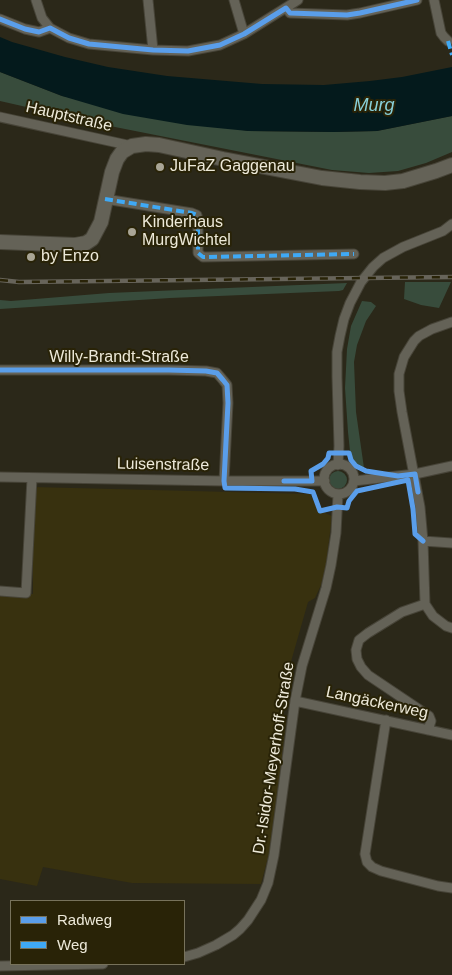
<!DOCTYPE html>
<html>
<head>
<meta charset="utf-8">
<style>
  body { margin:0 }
  #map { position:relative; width:452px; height:975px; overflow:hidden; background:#2b2819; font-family:Arial,sans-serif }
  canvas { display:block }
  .legend { position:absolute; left:10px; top:900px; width:175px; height:65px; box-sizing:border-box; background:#292307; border:1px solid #77725b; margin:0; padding:6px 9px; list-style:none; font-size:15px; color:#ede9d9 }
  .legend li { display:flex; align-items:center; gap:10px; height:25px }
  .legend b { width:25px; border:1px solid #77725b }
</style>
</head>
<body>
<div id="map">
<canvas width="452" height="975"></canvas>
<ul class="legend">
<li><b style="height:6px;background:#5a9eea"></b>Radweg</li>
<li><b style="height:6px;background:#3fa9f5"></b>Weg</li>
</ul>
</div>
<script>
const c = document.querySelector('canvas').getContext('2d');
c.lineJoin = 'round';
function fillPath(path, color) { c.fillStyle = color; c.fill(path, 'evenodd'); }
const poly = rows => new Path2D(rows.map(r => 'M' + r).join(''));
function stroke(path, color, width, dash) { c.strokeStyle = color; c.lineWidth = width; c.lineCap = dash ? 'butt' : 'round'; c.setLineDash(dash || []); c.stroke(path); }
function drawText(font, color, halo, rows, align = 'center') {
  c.font = font + ' Arial,sans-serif'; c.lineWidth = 4; c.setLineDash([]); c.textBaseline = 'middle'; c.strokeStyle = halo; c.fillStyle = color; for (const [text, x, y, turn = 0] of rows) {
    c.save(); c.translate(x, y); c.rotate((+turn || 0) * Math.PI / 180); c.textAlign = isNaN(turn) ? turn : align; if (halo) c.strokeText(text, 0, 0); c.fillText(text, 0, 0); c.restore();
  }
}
fillPath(poly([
  [33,487,310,494,318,510,332,516,326,565,321,585,315,598,308,602,286,679,281,719,286,721,275,818,269,854,261,884,132,883,43,867,37,886,0,879,0,594,33,594]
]), '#38310f');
fillPath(poly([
  [0,72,62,96,248,131,334,132,377,131,452,116,452,152,426,163,398,171,369,173,332,170,110,126,0,101],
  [405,282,451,282,439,308,421,305,404,299],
  [347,283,343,290,339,291,170,298,0,309,0,300,11,301,109,293],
  [362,301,371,302,376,306,366,321,357,345,354,362,356,412,364,468,357,464,352,459,350,451,348,432,345,388,347,349,351,326],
  '329 480a9 9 0 1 1 18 0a9 9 0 1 1-18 0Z'
]), '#384c3c');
fillPath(poly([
  [0,37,12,42,65,57,108,67,167,76,262,84,324,85,370,81,402,77,452,67,452,116,377,131,334,132,248,131,187,125,123,114,62,96,0,72]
]), '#041a1c');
const street = poly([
  [36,0,42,18,50,28,69,38,89,44,153,50,188,51,220,45,244,34,298,0],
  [148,0,153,50],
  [234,0,244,34],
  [434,0,441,33,444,37,448,41],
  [286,8,290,13,347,15,360,13,417,0],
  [0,19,25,29,39,32,50,28],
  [0,117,132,146],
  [105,199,192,213,197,215,198,223,198,253,203,257,354,254],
  [452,322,432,329,419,336,414,341,404,357,399,374,399,391,402,412,420,507,423,541,425,604,433,616,446,626,452,628],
  [0,370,169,370,206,371,217,373,223,380,227,385,228,403,224,481],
  '324 479a15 15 0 1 1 30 0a15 15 0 1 1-30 0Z',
  [338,465,339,446,337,377,337,352,340,336,344,319,350,303,361,282,373,267,383,258,403,247,443,231,452,224],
  [0,477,224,481,325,481],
  [354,481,415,474,452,466],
  [423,541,452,543],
  [0,591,26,593,32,478],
  [425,604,402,612,368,633,359,640,356,650,357,659,361,667,368,675,429,716,431,721,428,730],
  [295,701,452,735],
  [386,720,365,854,367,862,372,867,381,871,438,886,452,888],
  [184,957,198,953,216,945,233,935,240,929,248,920,261,900,268,883,274,855,295,701,302,666,326,588,331,565,336,533,338,494],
  [0,966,103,964]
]);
const secondary = poly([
  [0,242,75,245,86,243,92,239,101,222,112,172,117,159,122,152,132,146,146,144,159,145,223,159,322,178,360,182,385,183,403,181,436,171,452,165]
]);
stroke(street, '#474438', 11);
stroke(secondary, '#474438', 16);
stroke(street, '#646257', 9);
stroke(secondary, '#646257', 14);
const rail = poly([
  [0,280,19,282,452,277]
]);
stroke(rail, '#67645a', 4.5);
stroke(rail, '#292307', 2.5, [8]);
stroke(poly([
  [448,41,452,55],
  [105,199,192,213,197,215,198,223,198,253,203,257,354,254]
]), '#3fa9f5', 4, [8, 4]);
stroke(poly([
  [0,19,25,29,39,32,50,28,69,38,89,44,153,50,188,51,220,45,244,34,286,8,290,13,347,15,360,13,417,0],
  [0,370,169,370,206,371,217,373,223,380,227,385,228,403,224,481,225,488,295,489,313,492,320,511,337,507,347,508,349,501,357,491,408,480,413,509,415,534,423,541],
  [284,481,312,481,311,471,323,464,328,458,329,453,349,453,351,460,356,466,366,471,398,476,415,474,418,492]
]), '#5a9eea', 5);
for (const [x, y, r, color] of [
  [160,167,5,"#a9a596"],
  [132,232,5,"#a9a596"],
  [31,257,5,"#a9a596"]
]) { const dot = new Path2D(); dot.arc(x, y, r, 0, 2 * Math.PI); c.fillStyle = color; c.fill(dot); stroke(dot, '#292307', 2); }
drawText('16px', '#ede9d9', '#292307', [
  ["Hauptstraße",69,117,13],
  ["Willy-Brandt-Straße",119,358],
  ["Luisenstraße",163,465,1],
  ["Langäckerweg",377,703,12],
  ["Dr.-Isidor-Meyerhoff-Straße",274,758,-81]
]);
drawText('16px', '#ede9d9', '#292307', [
  ["JuFaZ Gaggenau",170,167],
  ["Kinderhaus",142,223],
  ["MurgWichtel",142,241],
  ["by Enzo",41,257]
], 'left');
drawText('italic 18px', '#87cfd8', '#292307', [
  ["Murg",374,106]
]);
</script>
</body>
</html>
